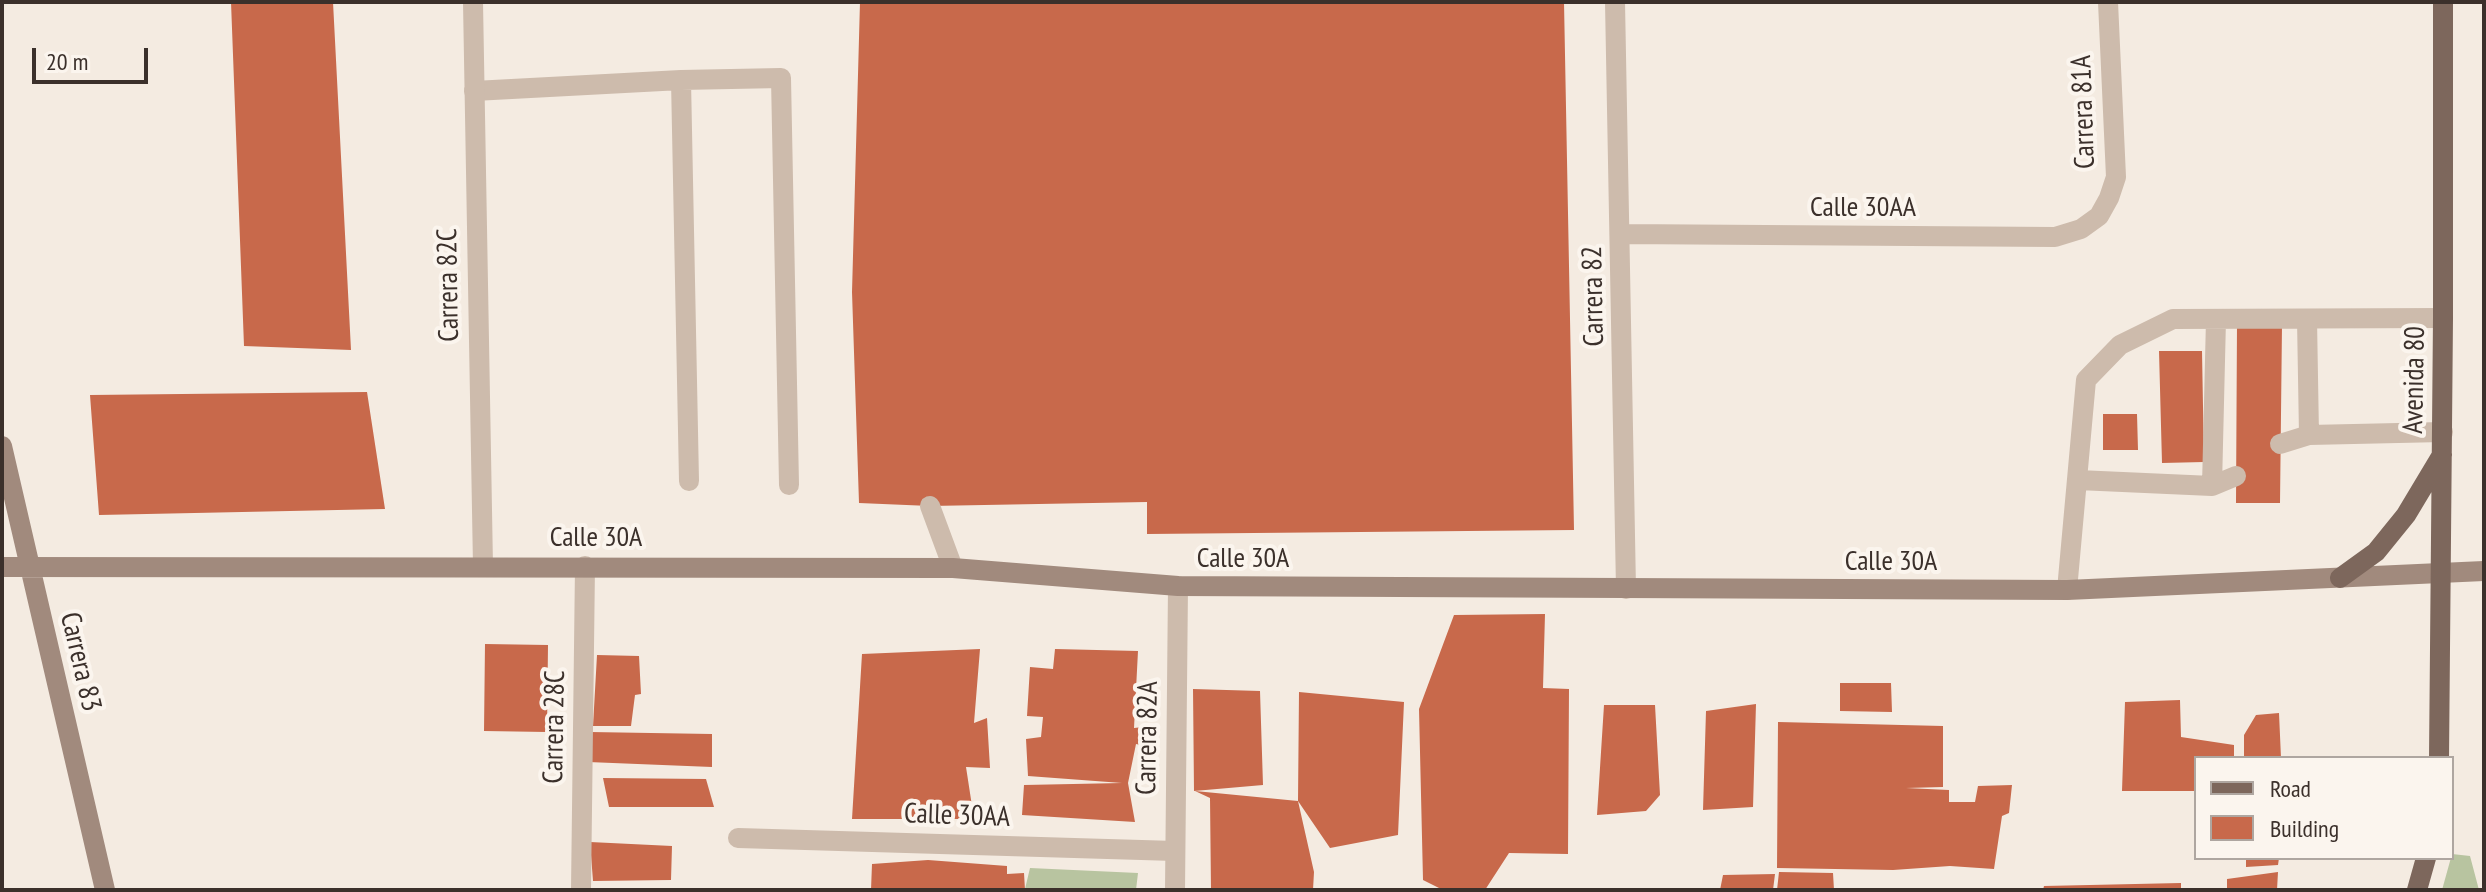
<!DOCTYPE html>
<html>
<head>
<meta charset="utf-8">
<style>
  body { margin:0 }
  #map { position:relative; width:2486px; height:892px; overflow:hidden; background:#f4ebe1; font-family:"PT Sans Narrow",sans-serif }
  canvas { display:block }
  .frame { position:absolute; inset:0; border:4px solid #3b302b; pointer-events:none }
  .legend { position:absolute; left:2194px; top:756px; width:260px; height:104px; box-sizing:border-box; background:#fbf5ee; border:2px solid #aea6a0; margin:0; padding:10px 14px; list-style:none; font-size:24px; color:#3b302b }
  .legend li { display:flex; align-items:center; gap:16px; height:40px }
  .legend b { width:40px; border:2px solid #aea6a0 }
  .scale { position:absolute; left:32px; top:48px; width:116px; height:36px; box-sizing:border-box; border:4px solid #3b302b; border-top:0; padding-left:10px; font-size:24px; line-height:28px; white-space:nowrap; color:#3b302b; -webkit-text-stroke:6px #fbf5ee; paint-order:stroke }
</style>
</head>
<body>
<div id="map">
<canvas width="2486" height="892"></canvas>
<div class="frame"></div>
<ul class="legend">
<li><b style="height:10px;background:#7d675c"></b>Road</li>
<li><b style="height:22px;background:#c8694b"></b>Building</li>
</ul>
<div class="scale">20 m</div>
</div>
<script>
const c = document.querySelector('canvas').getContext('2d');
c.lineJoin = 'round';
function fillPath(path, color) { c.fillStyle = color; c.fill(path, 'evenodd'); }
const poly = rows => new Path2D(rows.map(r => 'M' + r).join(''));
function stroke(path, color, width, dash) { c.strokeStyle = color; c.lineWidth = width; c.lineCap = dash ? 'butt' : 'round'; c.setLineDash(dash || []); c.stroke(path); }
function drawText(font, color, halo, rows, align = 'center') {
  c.font = font + ' "PT Sans Narrow",sans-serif'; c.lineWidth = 8; c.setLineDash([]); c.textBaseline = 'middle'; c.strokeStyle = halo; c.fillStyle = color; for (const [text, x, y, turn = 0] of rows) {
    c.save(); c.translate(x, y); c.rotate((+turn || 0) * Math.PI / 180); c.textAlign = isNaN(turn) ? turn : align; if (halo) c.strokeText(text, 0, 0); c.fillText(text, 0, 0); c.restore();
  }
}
fillPath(poly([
  [2452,854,2470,856,2479,890,2442,890],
  [1030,868,1138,873,1136,890,1025,889]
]), '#b8c4a0');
fillPath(poly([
  [231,2,333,2,351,350,244,346],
  [860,2,1564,2,1574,530,1147,534,1147,502,930,506,859,503,852,292],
  [2237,324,2282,325,2280,503,2236,503],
  [2159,351,2202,351,2204,462,2162,463],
  [367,392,385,509,99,515,90,395],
  [2103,414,2137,414,2138,450,2103,450],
  [1545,614,1543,688,1569,689,1568,854,1509,853,1485,890,1443,890,1423,880,1419,709,1454,615],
  [485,644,548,645,547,732,484,731],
  [980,649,974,723,987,718,990,768,966,767,974,819,852,819,862,654],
  [1055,649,1138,651,1134,728,1143,727,1145,746,1136,744,1128,783,1135,822,1022,815,1024,785,1122,783,1028,776,1026,739,1041,737,1043,717,1027,716,1030,667,1053,669],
  [597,655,639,656,641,694,635,695,631,726,593,726],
  [1840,683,1891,683,1892,712,1840,711],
  [1193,689,1260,691,1263,785,1194,791],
  [1299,692,1404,702,1398,835,1330,848,1298,801],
  [2180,700,2181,737,2234,745,2234,758,2196,758,2196,791,2122,791,2125,702],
  [1756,704,1753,807,1703,810,1706,711],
  [1604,705,1655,705,1660,795,1646,811,1597,815],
  [2279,713,2281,758,2244,758,2244,735,2256,715],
  [1778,722,1943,726,1943,787,1906,788,1949,790,1949,802,1975,802,1978,786,2012,785,2009,813,2002,816,1994,869,1950,866,1893,870,1777,868],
  [590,732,712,734,712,767,588,762],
  [603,778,706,779,714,807,609,807],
  [1195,791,1298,801,1314,872,1313,890,1211,890,1210,798],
  [590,842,672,846,671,880,593,881],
  [2246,858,2279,858,2278,865,2246,867],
  [928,860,1007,866,1007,874,1024,873,1025,890,871,890,872,864],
  [1779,872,1833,873,1834,890,1777,890],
  [2278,872,2277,890,2227,890,2227,879],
  [1775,874,1773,890,1720,890,1723,875],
  [2181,883,2181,890,2043,890,2044,886]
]), '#c8694b');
stroke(poly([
  [681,80,689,481],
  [474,91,681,80,781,78,789,485],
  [2307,319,2309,435],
  [2280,444,2309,435,2443,432],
  [2078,480,2212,486,2236,476],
  [2212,486,2216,319],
  [930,506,953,568],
  [2067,590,2086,380,2120,345,2173,319,2443,318]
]), '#cdbbac', 20);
stroke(poly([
  [473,2,483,566],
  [1615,2,1626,589],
  [1621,234,2055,237,2081,229,2099,216,2109,198,2116,177,2108,2],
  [738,838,1175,851],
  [581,890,585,566],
  [1175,890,1178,586]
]), '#cdbbac', 20);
stroke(poly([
  [2,446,105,890],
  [2,567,953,568,1178,586,2067,590,2484,571]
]), '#a18a7d', 20);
stroke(poly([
  [2340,578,2376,552,2406,515,2442,455],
  [2439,758,2443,318,2443,2],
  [2417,890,2426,858]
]), '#7d675c', 20);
drawText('28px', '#3b302b', '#fbf5ee', [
  ["Carrera 81A",2084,112,-92],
  ["Calle 30AA",1863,208],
  ["Carrera 82C",449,285,-91],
  ["Carrera 82",1594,296,-91],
  ["Avenida 80",2415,380,-89],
  ["Calle 30A",596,538],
  ["Calle 30A",1243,559],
  ["Calle 30A",1891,562],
  ["Carrera 83",80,662,77],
  ["Carrera 28C",555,727,-89],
  ["Carrera 82A",1148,738,-89],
  ["Calle 30AA",957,816,2]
]);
</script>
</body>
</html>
